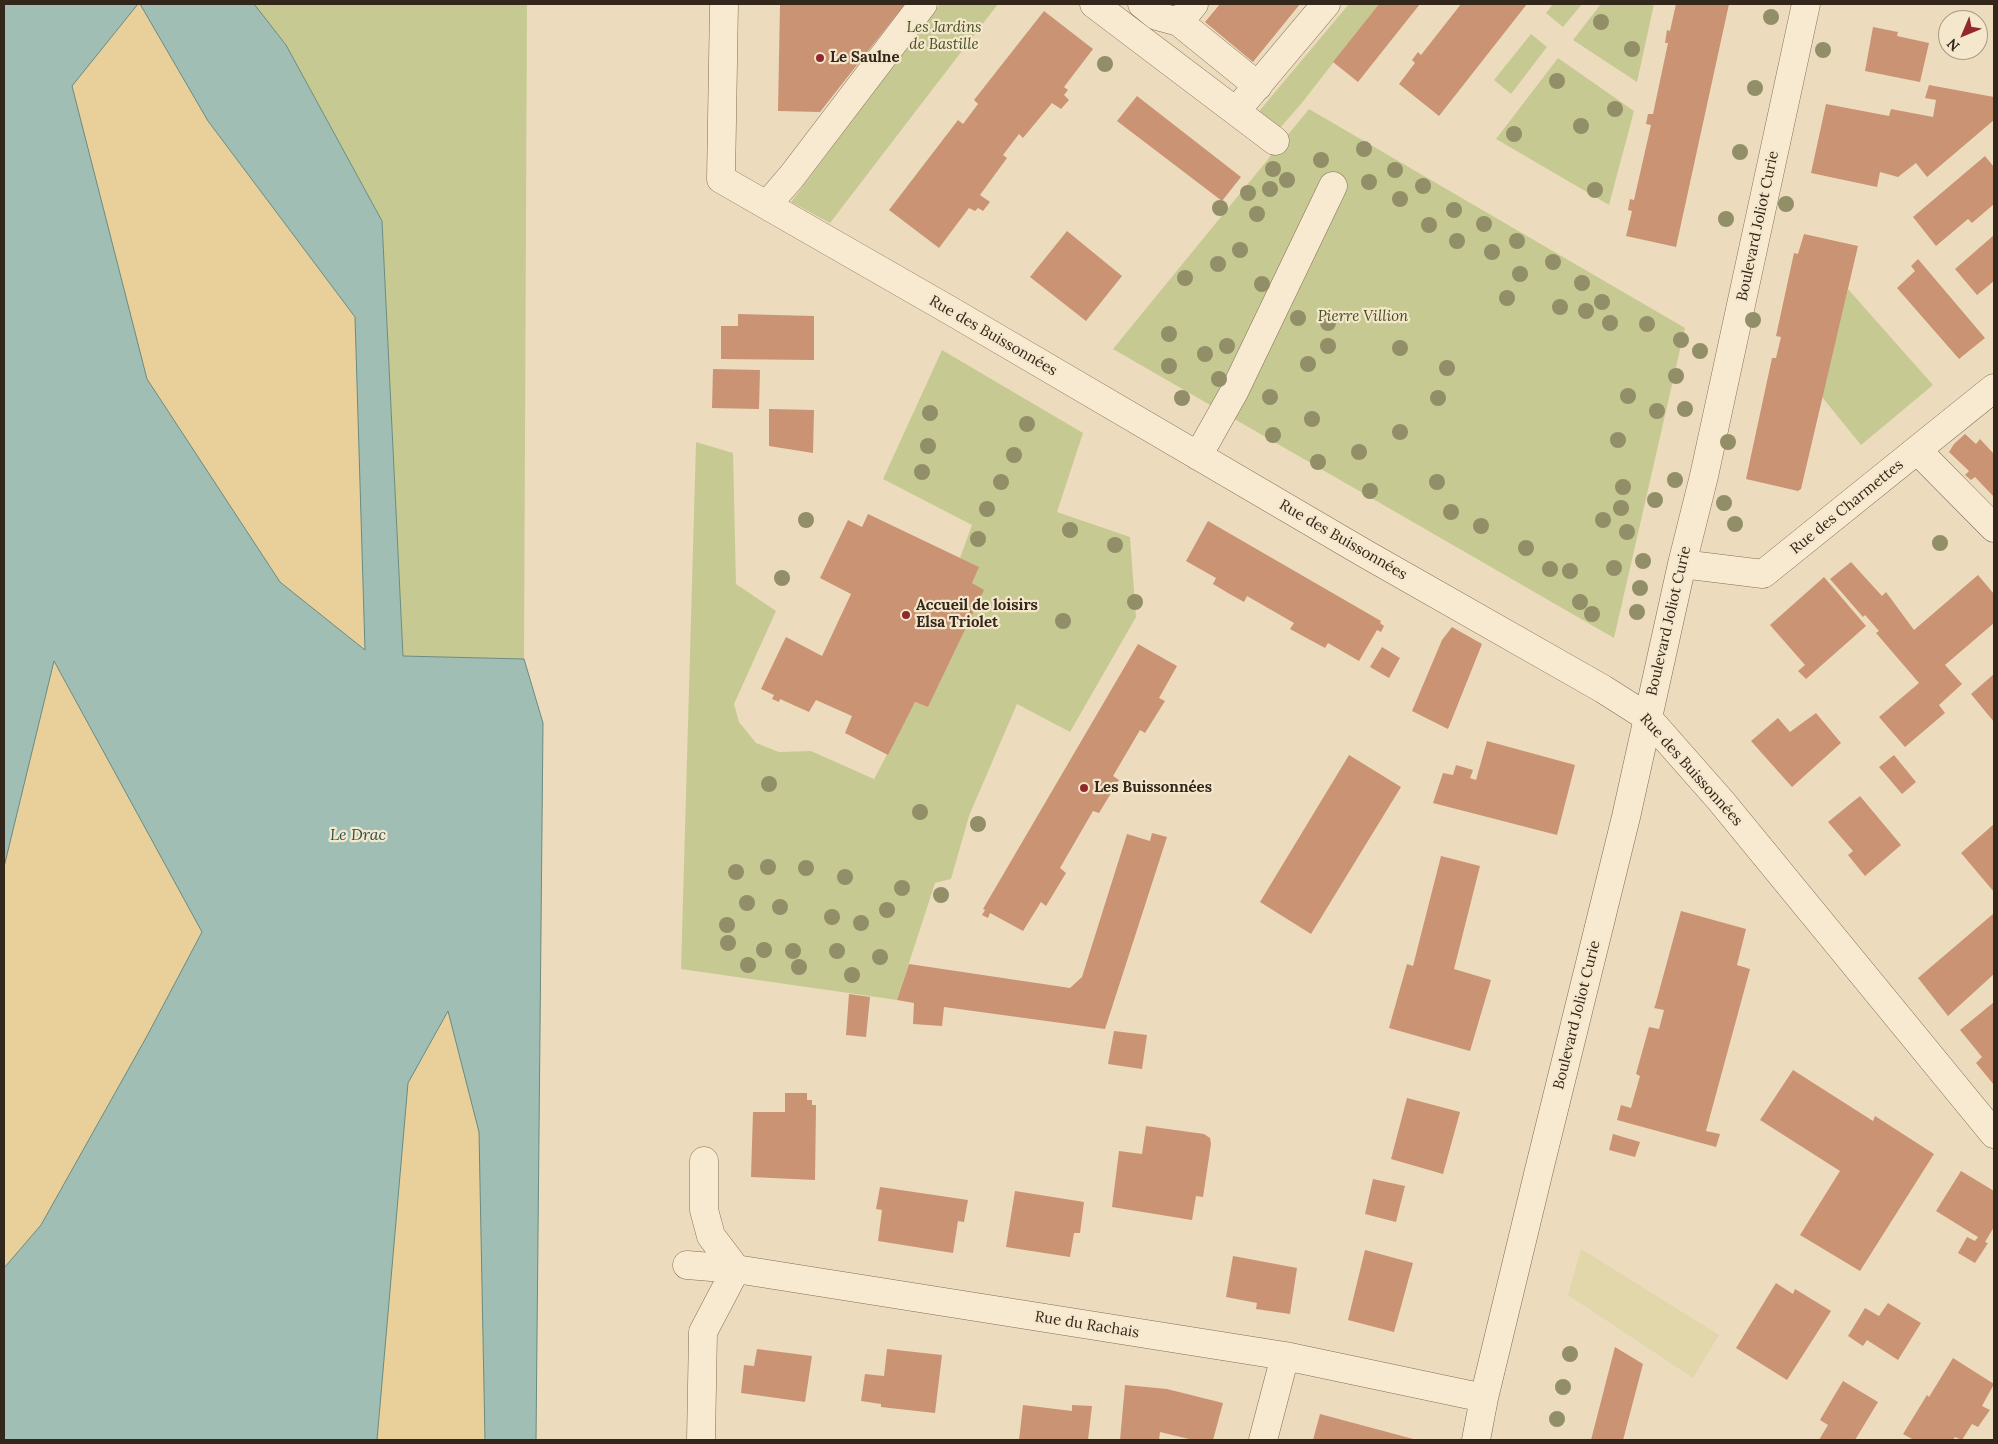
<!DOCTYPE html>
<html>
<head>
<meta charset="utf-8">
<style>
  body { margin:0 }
  #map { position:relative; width:1998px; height:1444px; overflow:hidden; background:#ecdcbd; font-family:Lora,serif }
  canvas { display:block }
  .frame { position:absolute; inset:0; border:5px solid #33261b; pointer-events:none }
  .north { position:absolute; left:1938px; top:10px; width:50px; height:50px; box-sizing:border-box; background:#f4e7cc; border:1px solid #a79a85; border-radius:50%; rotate:225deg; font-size:14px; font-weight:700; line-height:20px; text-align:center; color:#33261b }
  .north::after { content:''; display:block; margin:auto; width:18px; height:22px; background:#92282e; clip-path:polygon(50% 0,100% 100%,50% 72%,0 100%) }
</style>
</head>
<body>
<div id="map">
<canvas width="1998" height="1444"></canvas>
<div class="frame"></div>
<div class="north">N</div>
</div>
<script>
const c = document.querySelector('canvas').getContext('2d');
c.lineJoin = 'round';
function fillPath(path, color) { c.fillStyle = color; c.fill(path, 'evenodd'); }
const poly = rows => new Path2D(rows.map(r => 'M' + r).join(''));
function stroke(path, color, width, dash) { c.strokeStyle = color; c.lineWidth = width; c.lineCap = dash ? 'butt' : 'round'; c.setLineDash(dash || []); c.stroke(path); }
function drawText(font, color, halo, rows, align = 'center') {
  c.font = font + ' Lora,serif'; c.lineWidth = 4.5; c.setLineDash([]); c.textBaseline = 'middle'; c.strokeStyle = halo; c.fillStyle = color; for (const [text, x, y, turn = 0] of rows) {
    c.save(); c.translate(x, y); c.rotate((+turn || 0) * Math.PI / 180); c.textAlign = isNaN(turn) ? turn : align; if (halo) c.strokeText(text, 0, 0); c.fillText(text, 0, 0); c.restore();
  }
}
fillPath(poly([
  [1581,1249,1719,1335,1693,1378,1568,1295]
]), '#e2d6ab');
fillPath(poly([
  [254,4,527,4,524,659,403,656,382,221,286,45],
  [940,4,998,4,830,223,791,202],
  [1349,4,1379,4,1301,104,1272,137,1250,122],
  [1553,4,1582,4,1563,27,1546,13],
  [1601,4,1654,4,1637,82,1573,40],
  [1531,34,1547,47,1511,94,1494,80],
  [1558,58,1634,111,1609,205,1496,139],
  [1309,109,1685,328,1614,638,1113,349],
  [1848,289,1933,385,1861,445,1822,397],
  [942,350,1083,433,1057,512,1130,537,1136,617,1070,732,1017,704,969,816,951,879,935,883,897,1000,681,969,696,442,733,453,736,584,776,611,734,704,739,722,756,743,779,752,811,751,874,779,915,702,928,707,983,590,972,583,978,567,960,558,972,525,883,479]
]), '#c6ca92');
fillPath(poly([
  [4,4,254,4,286,45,382,221,403,656,524,659,543,723,536,1440,4,1440]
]), '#e9d09a');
const water = poly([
  [4,4,138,4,72,86,147,379,280,582,365,650,355,317,208,121,140,4,254,4,286,45,382,221,403,656,524,659,543,723,536,1440,485,1440,479,1132,448,1011,408,1083,377,1440,4,1440,4,1268,41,1225,147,1036,202,932,54,661,4,867,4,4]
]);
fillPath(water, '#a1beb4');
stroke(water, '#698b81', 1);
fillPath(poly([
  [780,4,905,4,820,112,778,111],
  [1220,4,1300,4,1253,62,1205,22],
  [1379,4,1420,4,1358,82,1333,62],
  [1461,4,1527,4,1439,116,1399,84,1415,63,1412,60,1418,52,1421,55],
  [1676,4,1729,4,1676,247,1626,236,1632,211,1628,210,1630,199,1634,200,1651,125,1646,124,1648,114,1653,114,1668,43,1665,43,1667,30,1670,31],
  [1044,11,1093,49,1064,87,1068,90,1064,95,1069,100,1061,109,1052,103,1023,138,1019,134,1003,155,1007,158,980,195,990,202,983,211,978,208,975,211,969,208,939,248,889,210,958,120,963,124,978,104,974,100],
  [1873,27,1898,32,1897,36,1929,43,1920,82,1865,71],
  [1929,85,1994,97,1994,120,1927,177,1916,163,1898,177,1880,172,1877,187,1811,173,1826,104,1889,116,1891,109,1933,117,1936,100,1925,98],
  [1137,96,1241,177,1222,201,1117,121],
  [1985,156,1994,167,1994,204,1972,223,1968,219,1936,246,1913,217],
  [1067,231,1122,276,1086,321,1030,277],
  [1804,234,1858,246,1801,489,1798,491,1746,479,1772,358,1776,358,1781,337,1776,336,1794,253,1798,254],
  [1994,235,1994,281,1977,295,1955,269],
  [1918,259,1985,338,1959,359,1897,288,1915,271,1911,266],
  [738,314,814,316,814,360,721,359,721,326,738,326],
  [713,369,760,370,759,409,712,408],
  [769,409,814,410,813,453,769,446],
  [1965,434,1976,444,1980,439,1994,454,1994,497,1975,477,1971,480,1965,475,1969,471,1949,452,1954,444],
  [868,514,979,567,972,583,984,590,928,707,915,702,888,755,845,733,852,716,816,700,809,712,780,699,779,702,772,699,774,695,761,689,786,637,822,656,851,594,820,578,848,520,862,527],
  [1208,521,1381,621,1380,623,1384,626,1381,632,1377,630,1359,661,1328,643,1325,648,1290,629,1294,623,1247,596,1244,602,1228,593,1213,584,1216,578,1186,561],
  [1851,562,1882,596,1886,592,1914,630,1978,575,1994,594,1994,623,1945,665,1962,684,1939,705,1945,713,1905,747,1879,717,1919,683,1876,633,1879,631,1865,615,1863,617,1830,579],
  [1824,577,1866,626,1806,679,1798,671,1805,665,1770,625],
  [1452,627,1482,644,1448,729,1412,711,1442,640],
  [1138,644,1177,666,1159,698,1165,701,1145,733,1140,730,1113,776,1119,780,1099,813,1093,811,1060,868,1066,873,1046,906,1041,902,1023,931,990,913,988,918,982,915,985,910,983,909],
  [1382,647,1400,658,1389,678,1370,667],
  [1994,674,1994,722,1971,694],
  [1816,713,1841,743,1792,787,1751,741,1778,718,1790,732],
  [1487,741,1575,765,1557,835,1433,803,1443,773,1453,775,1456,765,1473,770,1470,778,1476,780],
  [1349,755,1401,787,1311,934,1260,902],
  [1894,755,1916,782,1902,794,1879,767],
  [1860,796,1901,845,1865,876,1848,855,1853,851,1828,822],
  [1994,824,1994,892,1961,853],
  [1152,833,1167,837,1105,1029,944,1007,942,1026,913,1024,914,1003,897,1000,909,964,1070,988,1082,977,1127,834,1150,841],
  [1441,856,1480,866,1454,969,1491,980,1470,1051,1389,1028,1407,964,1413,966],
  [1681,911,1746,929,1737,965,1750,969,1706,1131,1720,1134,1716,1147,1617,1120,1621,1105,1631,1108,1640,1076,1636,1074,1649,1027,1659,1029,1664,1010,1654,1008,1655,1006],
  [1993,914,1994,916,1994,974,1948,1016,1918,978],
  [849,994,870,997,866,1037,846,1035],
  [1994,1002,1994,1085,1976,1063,1982,1057,1960,1030],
  [1114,1031,1147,1035,1142,1069,1108,1064],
  [1793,1070,1873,1121,1875,1116,1934,1154,1860,1271,1800,1235,1840,1171,1760,1120],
  [785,1093,807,1093,807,1100,812,1100,812,1105,816,1105,815,1180,751,1177,753,1112,785,1112],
  [1407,1098,1460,1112,1443,1174,1391,1159],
  [1146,1126,1204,1134,1210,1138,1211,1144,1203,1197,1196,1196,1192,1220,1112,1207,1119,1151,1142,1154],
  [1613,1134,1640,1142,1635,1157,1609,1150],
  [1961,1171,1994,1191,1994,1227,1985,1242,1988,1243,1975,1263,1958,1253,1967,1237,1975,1241,1978,1237,1936,1211],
  [1373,1179,1405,1186,1396,1222,1365,1214],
  [880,1187,968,1200,964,1222,958,1221,953,1253,878,1241,882,1210,876,1209],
  [1015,1191,1084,1202,1080,1233,1074,1233,1070,1257,1006,1247],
  [1365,1250,1413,1263,1394,1332,1348,1320],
  [1233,1256,1297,1268,1290,1314,1256,1309,1257,1303,1226,1297],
  [1776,1283,1793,1294,1795,1289,1831,1311,1787,1380,1736,1348],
  [1888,1303,1921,1323,1898,1360,1867,1340,1863,1346,1848,1336,1865,1308,1879,1316],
  [1615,1347,1643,1364,1623,1440,1591,1440],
  [757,1349,812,1356,805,1402,741,1393,744,1365,754,1366],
  [887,1349,942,1355,935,1413,881,1407,881,1404,861,1401,865,1374,884,1376],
  [1953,1358,1994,1384,1982,1406,1990,1410,1978,1427,1972,1424,1962,1440,1955,1437,1953,1440,1914,1440,1903,1434,1927,1395,1929,1397],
  [1843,1381,1878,1402,1855,1440,1819,1440,1828,1425,1820,1420],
  [1125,1385,1167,1389,1223,1403,1213,1440,1193,1440,1160,1432,1159,1440,1120,1440],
  [1023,1405,1072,1411,1072,1405,1092,1406,1088,1440,1019,1440],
  [1320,1414,1417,1440,1313,1440]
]), '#ca9373');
const minor = poly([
  [724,4,721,179,951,311,1364,553,1603,689,1647,717,1721,801,1994,1134],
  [1094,4,1275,141],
  [1142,4,1157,16,1179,22,1194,4],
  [1179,22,1258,86],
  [1236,111,1326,4],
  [767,205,792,176,923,4],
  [1917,450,1994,528],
  [1198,456,1234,392,1333,186],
  [1682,564,1763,574,1994,388],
  [704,1161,704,1210,711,1236,736,1269],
  [687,1265,736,1269,1285,1356,1484,1398],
  [701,1440,703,1332,736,1269],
  [1263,1440,1285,1356],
  [1476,1440,1484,1398,1540,1166,1626,817,1682,564,1704,476,1806,4]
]);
stroke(minor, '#846c57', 29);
stroke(minor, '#f8ead0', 28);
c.fillStyle = '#918e68';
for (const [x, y] of [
  [1771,17],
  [1601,22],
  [1632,49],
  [1823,50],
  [1105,64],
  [1557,81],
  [1755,88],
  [1615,109],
  [1581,126],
  [1514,134],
  [1364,149],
  [1740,152],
  [1321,160],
  [1273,169],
  [1395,170],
  [1287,180],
  [1369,182],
  [1423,186],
  [1270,189],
  [1595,190],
  [1248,193],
  [1400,199],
  [1786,204],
  [1220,208],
  [1454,210],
  [1257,214],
  [1726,219],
  [1484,224],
  [1429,225],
  [1457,241],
  [1517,241],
  [1240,250],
  [1492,252],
  [1553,262],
  [1218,264],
  [1520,274],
  [1185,278],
  [1582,283],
  [1262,284],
  [1507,298],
  [1602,302],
  [1560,307],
  [1586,311],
  [1298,318],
  [1753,320],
  [1328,323],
  [1610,323],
  [1647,324],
  [1169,334],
  [1681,340],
  [1227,346],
  [1328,346],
  [1400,348],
  [1700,351],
  [1205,354],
  [1308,364],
  [1169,366],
  [1447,368],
  [1676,376],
  [1219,379],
  [1628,396],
  [1270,397],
  [1182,398],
  [1438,398],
  [1685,409],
  [1657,411],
  [930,413],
  [1312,419],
  [1027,424],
  [1400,432],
  [1273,435],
  [1618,440],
  [1728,442],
  [928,446],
  [1359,452],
  [1014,455],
  [1318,462],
  [922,472],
  [1675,480],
  [1001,482],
  [1437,482],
  [1623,487],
  [1370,491],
  [1655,500],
  [1724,503],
  [1621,508],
  [987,509],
  [1451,512],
  [806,520],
  [1603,520],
  [1735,524],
  [1481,526],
  [1070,530],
  [1627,532],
  [978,539],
  [1940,543],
  [1115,545],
  [1526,548],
  [1643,561],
  [1614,568],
  [1550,569],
  [1570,571],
  [782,578],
  [1640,588],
  [1135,602],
  [1580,602],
  [1637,612],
  [1592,614],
  [1063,621],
  [769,784],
  [920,812],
  [978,824],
  [768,867],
  [806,868],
  [736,872],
  [845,877],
  [902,888],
  [941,895],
  [747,903],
  [780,907],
  [887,910],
  [832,917],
  [861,923],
  [727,925],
  [728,943],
  [764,950],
  [793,951],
  [837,951],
  [880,957],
  [748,965],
  [799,967],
  [852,975],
  [1570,1354],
  [1563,1387],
  [1557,1419]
]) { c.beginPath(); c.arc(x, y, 8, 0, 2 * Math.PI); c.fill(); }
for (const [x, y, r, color] of [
  [820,58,5,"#92282e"],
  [906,615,5,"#92282e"],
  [1084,788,5,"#92282e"]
]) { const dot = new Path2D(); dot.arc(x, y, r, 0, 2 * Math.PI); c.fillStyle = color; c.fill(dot); stroke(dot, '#f4e7cc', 2); }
drawText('italic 15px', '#464f22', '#f4e7cc', [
  ["Les Jardins",944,28],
  ["de Bastille",944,45],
  ["Pierre Villion",1363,317]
]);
drawText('bold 15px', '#33261b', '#f4e7cc', [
  ["Le Saulne",830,58],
  ["Accueil de loisirs",916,606],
  ["Elsa Triolet",916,623],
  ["Les Buissonnées",1094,788]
], 'left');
drawText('15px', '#33261b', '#f4e7cc', [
  ["Boulevard Joliot Curie",1758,226,-78],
  ["Rue des Buissonnées",993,336,30],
  ["Rue des Charmettes",1847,507,-39],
  ["Rue des Buissonnées",1343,540,30],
  ["Boulevard Joliot Curie",1669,621,-77],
  ["Rue des Buissonnées",1691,770,48],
  ["Boulevard Joliot Curie",1577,1015,-76],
  ["Rue du Rachais",1087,1325,9]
]);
drawText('italic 16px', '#2a534e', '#f4e7cc', [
  ["Le Drac",358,835]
]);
</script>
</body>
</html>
